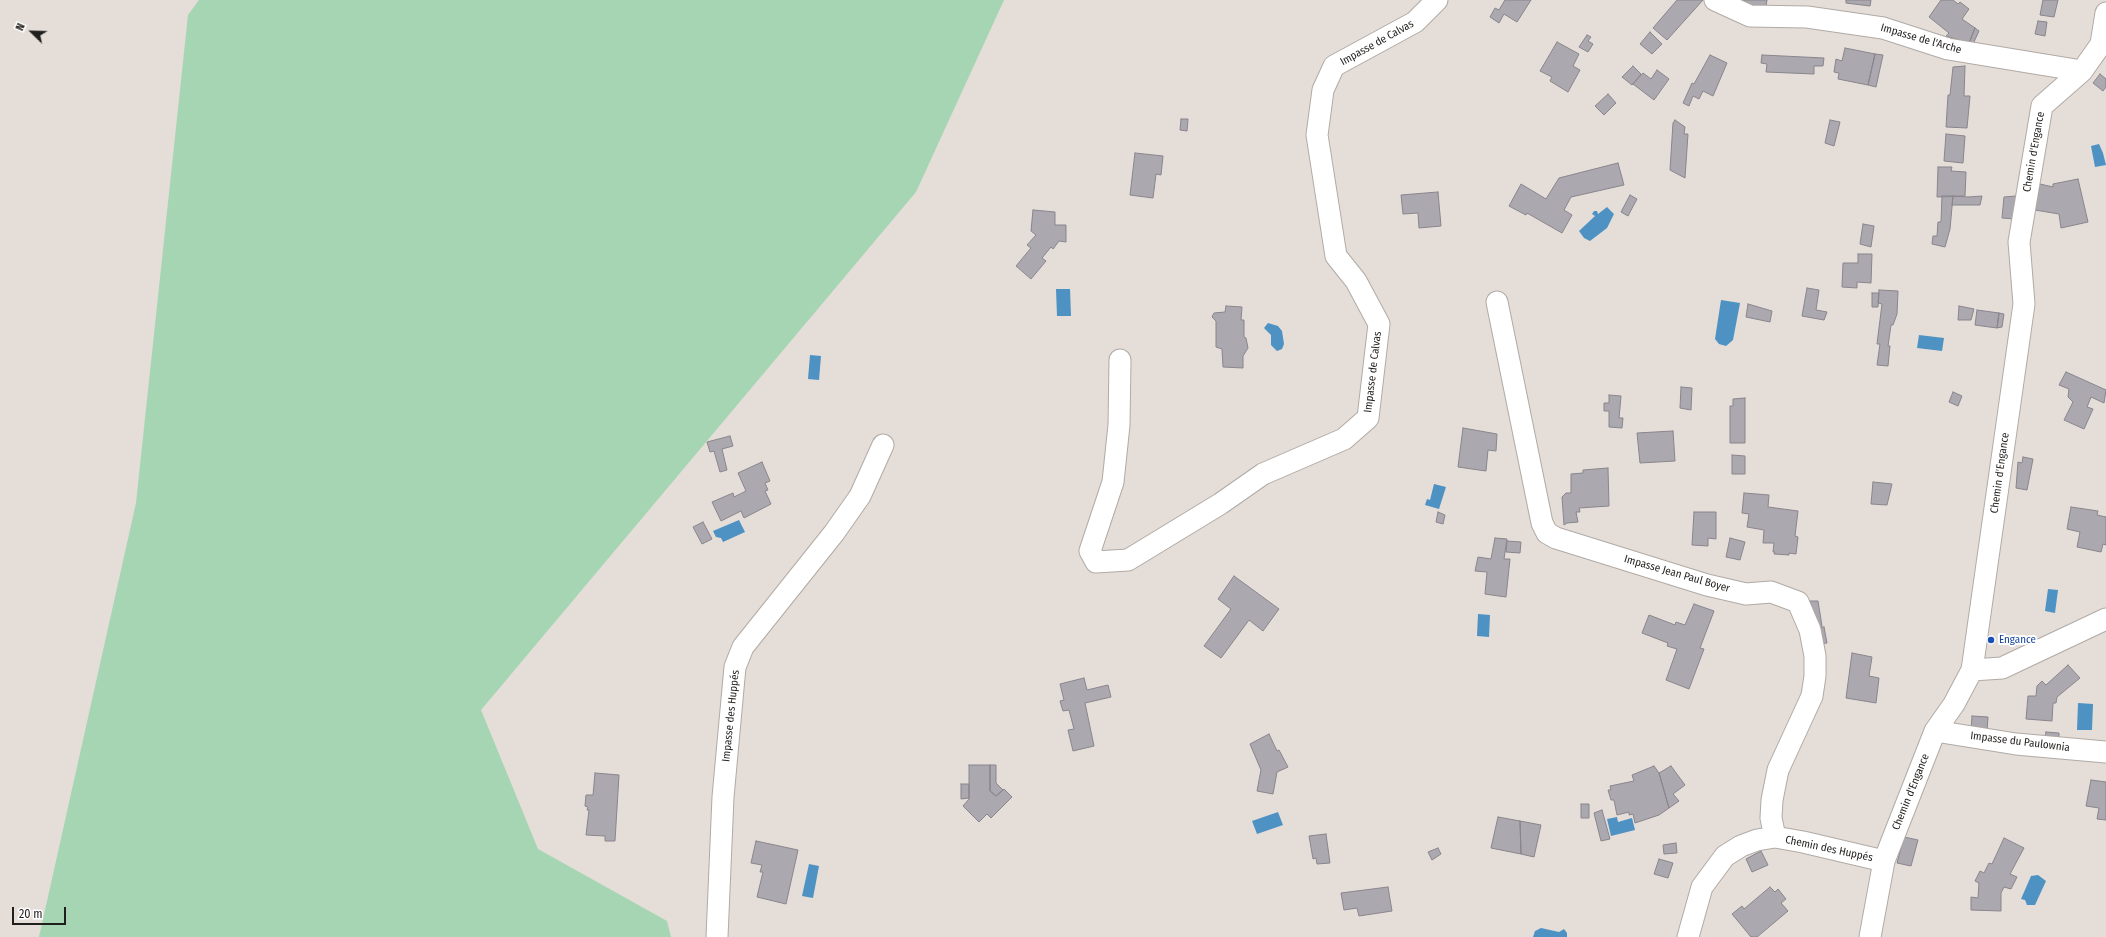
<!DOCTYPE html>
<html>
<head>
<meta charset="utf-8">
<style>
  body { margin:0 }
  #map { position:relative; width:2106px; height:937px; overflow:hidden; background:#e4ddd8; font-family:"Fira Sans Condensed",sans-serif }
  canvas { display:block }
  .north { position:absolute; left:12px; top:12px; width:40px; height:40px; -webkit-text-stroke:3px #fff; paint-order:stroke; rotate:293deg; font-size:11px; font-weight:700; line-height:16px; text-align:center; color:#211f1d }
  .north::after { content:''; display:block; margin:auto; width:14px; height:18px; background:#211f1d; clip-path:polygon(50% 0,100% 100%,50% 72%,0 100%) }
  .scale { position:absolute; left:12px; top:907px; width:54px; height:18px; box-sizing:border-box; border:2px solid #211f1d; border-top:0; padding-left:5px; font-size:12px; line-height:14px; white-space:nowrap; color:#211f1d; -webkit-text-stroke:3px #fff; paint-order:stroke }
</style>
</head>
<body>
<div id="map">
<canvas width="2106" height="937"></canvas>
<div class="north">N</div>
<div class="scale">20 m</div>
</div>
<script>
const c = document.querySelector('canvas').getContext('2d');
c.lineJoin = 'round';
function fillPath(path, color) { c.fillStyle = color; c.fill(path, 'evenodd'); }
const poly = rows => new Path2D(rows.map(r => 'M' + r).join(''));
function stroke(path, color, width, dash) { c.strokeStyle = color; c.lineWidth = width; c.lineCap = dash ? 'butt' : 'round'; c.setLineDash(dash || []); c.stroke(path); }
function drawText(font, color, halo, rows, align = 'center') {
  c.font = font + ' "Fira Sans Condensed",sans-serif'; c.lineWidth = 4; c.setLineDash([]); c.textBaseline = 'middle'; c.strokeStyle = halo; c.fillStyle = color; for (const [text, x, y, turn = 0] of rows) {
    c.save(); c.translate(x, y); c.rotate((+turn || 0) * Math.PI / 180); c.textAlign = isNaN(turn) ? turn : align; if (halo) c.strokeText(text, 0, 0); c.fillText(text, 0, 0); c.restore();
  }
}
fillPath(poly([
  [199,0,1004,0,916,192,481,710,538,849,667,921,671,937,39,937,136,503,188,15]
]), '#a5d5b3');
fillPath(poly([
  [2099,144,2103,153,2106,165,2095,167,2091,146],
  [1607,207,1614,214,1607,228,1590,241,1584,238,1579,231,1595,216,1592,214,1594,211,1597,211,1598,214],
  [1056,289,1070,289,1071,316,1057,316],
  [1721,300,1740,303,1733,340,1726,346,1719,344,1715,339],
  [1268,323,1278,326,1282,331,1284,344,1282,349,1277,351,1271,345,1271,335,1264,328],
  [1919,335,1944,338,1942,351,1917,348],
  [810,355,821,356,819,380,808,379],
  [1434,484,1446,487,1439,509,1425,505,1427,499,1430,500],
  [739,520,745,532,723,542,721,538,716,537,713,531],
  [2048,589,2058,590,2055,613,2045,611],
  [1478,614,1490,615,1489,637,1477,636],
  [2078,703,2093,704,2092,730,2077,730],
  [1278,812,1283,825,1257,834,1252,821],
  [1617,817,1618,822,1632,818,1635,830,1611,836,1607,819],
  [809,864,819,866,813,898,802,896],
  [2038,875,2046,881,2035,905,2027,905,2025,900,2021,899,2031,876],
  [1541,928,1559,932,1564,929,1567,933,1567,937,1533,937,1535,931]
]), '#4d92c3');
const building = poly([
  [1505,0,1531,0,1517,22,1504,14,1499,23,1490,17,1495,8,1499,10,1505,0],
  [1677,0,1703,0,1667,40,1653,28,1677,0],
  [1740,0,1767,0,1765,12,1740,0],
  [1846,0,1871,0,1870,6,1846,3,1846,0],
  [1941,0,1953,0,1958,4,1960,2,1969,9,1962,19,1975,28,1969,43,1946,36,1949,33,1929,17,1941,0],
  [2043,0,2058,0,2054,17,2040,15,2043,0],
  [2038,21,2047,22,2045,36,2035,34,2038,21],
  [1975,28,1979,31,1973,44,1969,43,1975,28],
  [1650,32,1662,44,1652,54,1640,44,1650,32],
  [1587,35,1591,37,1588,41,1593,44,1588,52,1579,47,1587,35],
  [1557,42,1579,54,1573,66,1580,70,1568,92,1550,81,1552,77,1540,71,1557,42],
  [1845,48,1875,54,1868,85,1838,79,1839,73,1834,72,1836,59,1842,61,1845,48],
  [1875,54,1883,55,1876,87,1868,85,1875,54],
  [1710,55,1727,63,1713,96,1703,91,1699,99,1693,96,1689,106,1683,103,1692,83,1694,84,1710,55],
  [1762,55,1824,58,1823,66,1814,66,1814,74,1766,72,1767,64,1761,63,1762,55],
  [1633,66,1641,74,1632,85,1622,77,1633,66],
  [1965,66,1964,96,1970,96,1967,128,1946,127,1948,95,1950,95,1953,67,1965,66],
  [1657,70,1669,79,1654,100,1633,84,1643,73,1651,79,1657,70],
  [2100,74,2106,79,2106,87,2103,91,2093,83,2100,74],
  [1608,94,1616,103,1604,115,1595,106,1608,94],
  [1181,119,1188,119,1187,131,1180,130,1181,119],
  [1675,120,1685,127,1684,134,1688,134,1685,178,1670,170,1673,123,1675,120],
  [1830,120,1840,122,1834,146,1825,143,1830,120],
  [1946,134,1965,136,1963,163,1944,161,1946,134],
  [1135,153,1163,156,1161,175,1156,174,1153,198,1130,195,1135,153],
  [1618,163,1624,185,1571,197,1564,210,1572,215,1562,233,1527,213,1526,215,1509,206,1521,184,1546,199,1559,178,1618,163],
  [1938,167,1952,167,1951,171,1966,172,1965,196,1937,197,1938,167],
  [2078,179,2088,222,2061,228,2059,214,2035,210,2040,184,2053,187,2053,184,2078,179],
  [1438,192,1441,226,1419,228,1418,213,1403,214,1401,195,1438,192],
  [1630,195,1637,199,1628,216,1621,212,1630,195],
  [1942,196,1953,196,1950,229,1945,247,1932,244,1933,236,1937,236,1938,222,1941,222,1942,196],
  [1953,196,1968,197,1982,196,1980,205,1952,205,1953,196],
  [2016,196,2015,219,2002,218,2004,197,2016,196],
  [1033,210,1055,212,1055,225,1066,225,1066,242,1059,241,1053,249,1051,247,1042,258,1046,261,1031,279,1016,266,1031,248,1027,245,1036,235,1031,231,1033,210],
  [1863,224,1874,226,1871,247,1860,244,1863,224],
  [1858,254,1872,254,1871,283,1857,282,1857,288,1842,287,1843,263,1858,263,1858,254],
  [1807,288,1819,290,1816,310,1827,312,1824,320,1802,316,1807,288],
  [1879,290,1898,291,1897,314,1893,325,1891,325,1888,346,1890,346,1888,366,1877,365,1880,344,1877,344,1882,304,1878,303,1879,290],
  [1872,293,1879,293,1878,307,1872,307,1872,293],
  [1748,304,1772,311,1770,322,1746,317,1748,304],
  [1226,306,1242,307,1241,320,1244,320,1244,337,1246,338,1248,348,1243,356,1243,368,1223,367,1222,349,1216,347,1216,321,1212,317,1214,313,1225,312,1226,306],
  [1959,306,1974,309,1971,320,1958,320,1959,306],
  [1977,310,1999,313,1997,328,1975,325,1977,310],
  [1999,313,2004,314,2002,327,1997,328,1999,313],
  [2066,372,2106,390,2104,403,2091,397,2087,407,2093,409,2084,429,2064,420,2073,402,2068,397,2069,389,2059,385,2066,372],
  [1681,387,1692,388,1691,410,1680,408,1681,387],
  [1953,392,1962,396,1958,406,1949,402,1953,392],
  [1609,395,1621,396,1619,418,1623,418,1622,428,1609,427,1609,411,1604,411,1604,403,1609,403,1609,395],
  [1745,398,1745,443,1730,443,1730,406,1733,406,1733,399,1745,398],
  [1463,428,1497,434,1496,451,1488,450,1486,471,1458,467,1463,428],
  [1673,431,1675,461,1640,463,1637,433,1673,431],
  [730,436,733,446,722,449,727,470,720,472,714,451,710,452,707,442,730,436],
  [1732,455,1745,456,1745,474,1732,474,1732,455],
  [2023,457,2033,459,2027,490,2016,488,2018,462,2022,463,2023,457],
  [762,462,770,481,765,483,768,490,765,491,771,504,744,518,741,511,721,521,712,502,733,493,734,497,746,491,738,473,762,462],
  [1608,468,1609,506,1579,508,1580,512,1576,512,1578,522,1567,523,1564,525,1562,497,1566,493,1571,493,1571,474,1583,473,1583,470,1608,468],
  [1873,482,1892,484,1887,505,1871,504,1873,482],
  [1744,493,1769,495,1768,507,1798,511,1795,536,1798,537,1796,554,1789,553,1789,555,1774,554,1775,552,1773,552,1774,543,1763,543,1764,530,1747,527,1749,514,1742,513,1744,493],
  [2071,507,2098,511,2097,515,2106,517,2106,545,2103,544,2101,552,2077,547,2080,532,2067,529,2071,507],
  [1438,512,1445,515,1443,524,1436,522,1438,512],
  [1694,512,1716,512,1716,539,1708,538,1708,546,1692,545,1694,512],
  [703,522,712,539,702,544,693,527,703,522],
  [1495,538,1507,539,1504,559,1510,559,1506,597,1485,594,1487,572,1475,571,1478,557,1491,559,1495,538],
  [1730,538,1745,542,1740,560,1726,557,1730,538],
  [1507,541,1521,542,1520,553,1506,552,1507,541],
  [1234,576,1279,609,1263,631,1249,620,1221,658,1204,646,1231,609,1218,599,1234,576],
  [1809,601,1818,601,1822,626,1813,628,1809,601],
  [1694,604,1714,611,1700,648,1704,649,1689,689,1666,680,1677,649,1667,646,1668,643,1642,633,1649,615,1675,625,1676,622,1685,625,1694,604],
  [1824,627,1827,643,1817,644,1813,628,1824,627],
  [1852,653,1872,657,1869,676,1879,678,1876,703,1846,698,1852,653],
  [2068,665,2080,678,2057,697,2056,703,2053,703,2052,721,2026,719,2028,696,2036,696,2037,686,2042,681,2046,685,2068,665],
  [1084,678,1087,690,1108,685,1111,697,1085,703,1094,746,1073,751,1068,730,1074,729,1069,710,1063,711,1060,701,1064,700,1060,684,1084,678],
  [1972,716,1988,717,1987,732,1971,730,1972,716],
  [2046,732,2059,733,2059,740,2045,738,2046,732],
  [1269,734,1277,751,1279,750,1288,767,1277,772,1273,794,1257,791,1261,770,1250,744,1269,734],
  [969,765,990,765,990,791,996,796,1004,789,1012,797,991,818,987,814,979,822,963,806,969,799,969,765],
  [990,765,996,765,996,783,1003,790,996,796,990,791,990,765],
  [1654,766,1659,773,1669,808,1659,815,1635,823,1633,814,1629,815,1629,812,1617,815,1614,800,1611,800,1608,790,1611,790,1610,786,1634,781,1632,775,1654,766],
  [1671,766,1685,785,1673,794,1679,801,1669,808,1659,773,1671,766],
  [595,773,619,775,615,841,605,841,605,836,586,835,589,810,587,810,588,807,585,806,586,795,593,795,595,773],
  [2091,780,2106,782,2106,820,2097,819,2099,808,2086,806,2091,780],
  [961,784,969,784,969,798,961,799,961,784],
  [1581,804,1589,804,1589,818,1581,818,1581,804],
  [1602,810,1610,839,1601,841,1594,813,1602,810],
  [1498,817,1520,821,1521,854,1491,848,1498,817],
  [1520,821,1541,825,1534,857,1521,854,1520,821],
  [1326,834,1330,863,1317,864,1316,858,1313,859,1309,836,1326,834],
  [1904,837,1918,840,1911,866,1897,863,1904,837],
  [2004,838,2024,848,2010,874,2017,877,2011,889,2004,887,2001,893,2001,911,1971,910,1971,897,1978,898,1979,883,1975,881,1980,871,1984,873,1989,863,1992,864,2004,838],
  [756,841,798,850,786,904,757,897,763,872,760,872,762,865,751,863,756,841],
  [1676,843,1677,853,1664,854,1663,845,1676,843],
  [1438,848,1441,854,1432,860,1428,852,1438,848],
  [1761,851,1768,865,1752,872,1746,859,1761,851],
  [1659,859,1673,863,1668,878,1654,874,1659,859],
  [1388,887,1392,911,1359,916,1357,908,1344,910,1341,893,1388,887],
  [1770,887,1775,892,1778,889,1786,899,1781,903,1788,911,1757,937,1751,937,1732,914,1742,906,1744,909,1770,887]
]);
fillPath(building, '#aba8af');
stroke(building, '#88858c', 1);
const minor = poly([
  [1715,0,1750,16,1807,17,1883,28,1948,49,2082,71],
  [1497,302,1542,523,1547,533,1556,538,1707,585,1746,594,1771,592,1798,602,1810,630,1815,656,1815,676,1812,696,1778,770,1772,800,1771,818,1775,837],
  [1120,360,1119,425,1113,482,1090,551,1096,562,1128,560,1220,504,1263,474,1344,439,1368,418,1379,324,1356,281,1336,256,1317,135,1323,90,1334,66,1415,22,1437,0],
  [1972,670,2002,668,2106,619],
  [1935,731,2016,744,2106,752],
  [717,937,723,797,735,667,743,647,834,533,860,496,883,445],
  [1688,937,1702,887,1725,856,1741,846,1757,840,1775,837,1803,842,1884,861],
  [1870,937,1884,861,1935,731,1954,704,1972,670,2024,304,2019,242,2042,106,2082,71,2101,44,2106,13]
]);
stroke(minor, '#b1aaa5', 23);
stroke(minor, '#fff', 21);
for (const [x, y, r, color] of [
  [1991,640,4,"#1a4fb4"]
]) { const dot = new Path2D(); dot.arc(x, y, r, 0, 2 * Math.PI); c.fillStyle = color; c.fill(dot); stroke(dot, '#fff', 1.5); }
drawText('11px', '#211f1d', '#fff', [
  ["Impasse de l'Arche",1921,39,16],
  ["Impasse de Calvas",1377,43,-29],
  ["Chemin d'Engance",2034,152,-80],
  ["Impasse de Calvas",1373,372,-83],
  ["Chemin d'Engance",2000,473,-82],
  ["Impasse Jean Paul Boyer",1677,574,16],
  ["Impasse des Huppés",731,716,-84],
  ["Impasse du Paulownia",2020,742,7],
  ["Chemin d'Engance",1911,792,-68],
  ["Chemin des Huppés",1829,849,12]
]);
drawText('11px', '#164399', '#fff', [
  ["Engance",1999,640]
], 'left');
</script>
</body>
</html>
